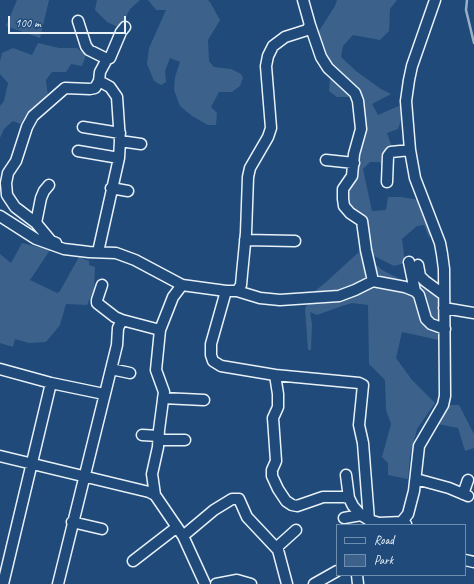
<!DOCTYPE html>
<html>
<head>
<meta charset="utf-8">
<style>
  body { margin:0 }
  #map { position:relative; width:474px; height:584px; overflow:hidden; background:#1f4a7a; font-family:Caveat,sans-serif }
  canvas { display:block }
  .legend { position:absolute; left:336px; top:524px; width:130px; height:52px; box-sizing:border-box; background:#1f4a7a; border:1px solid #6f8dac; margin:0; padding:5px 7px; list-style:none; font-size:12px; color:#e8f1f8 }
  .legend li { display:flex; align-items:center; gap:8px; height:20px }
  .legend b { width:20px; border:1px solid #6f8dac }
  .scale { position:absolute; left:8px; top:16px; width:118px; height:18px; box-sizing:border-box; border:2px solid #e8f1f8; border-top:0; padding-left:5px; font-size:12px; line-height:14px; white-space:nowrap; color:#e8f1f8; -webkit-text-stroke:3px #1f4a7a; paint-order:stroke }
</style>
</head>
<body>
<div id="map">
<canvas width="474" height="584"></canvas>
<ul class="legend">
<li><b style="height:5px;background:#1f4a7a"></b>Road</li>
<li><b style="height:11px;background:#3c628c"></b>Park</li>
</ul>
<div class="scale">100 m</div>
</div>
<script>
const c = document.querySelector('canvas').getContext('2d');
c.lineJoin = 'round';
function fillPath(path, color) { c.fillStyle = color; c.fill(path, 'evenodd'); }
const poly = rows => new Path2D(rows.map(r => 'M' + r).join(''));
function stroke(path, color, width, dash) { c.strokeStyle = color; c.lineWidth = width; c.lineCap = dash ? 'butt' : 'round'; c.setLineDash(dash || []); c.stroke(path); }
fillPath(poly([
  [17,0,49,0,40,38,6,26],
  [97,0,140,0,130,9,120,28,107,22,95,10],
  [148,0,208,0,210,2,220,20,208,40,209,61,214,67,231,69,241,74,243,78,240,86,232,92,219,92,211,107,217,113,216,125,208,125,192,116,180,106,174,90,175,77,180,62,170,58,165,71,166,82,161,85,154,81,147,64,149,48,166,10,156,10],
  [337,0,397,0,390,9,389,31,380,40,353,35,343,46,341,57,356,71,381,89,391,94,372,104,378,115,401,105,402,117,398,129,387,133,392,147,383,171,380,162,370,162,363,169,372,211,386,210,388,197,401,197,419,200,433,235,429,237,424,225,417,226,402,239,405,263,394,266,370,254,365,217,349,207,346,199,363,102,348,97,337,97,329,91,331,66,323,54,319,31,335,6],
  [38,43,59,48,77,48,86,55,82,66,71,64,66,72,52,72,46,80,48,96,33,110,21,124,13,121,4,129,0,138,0,106,4,101,8,83,0,74,0,61,2,53,13,48,32,55],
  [22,243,50,250,30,280,57,293,60,291,79,257,89,261,89,265,95,267,94,289,87,305,66,304,60,325,46,342,29,343,15,339,13,347,0,343,0,254,11,263],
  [360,251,382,270,406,282,418,280,440,297,439,340,402,332,396,358,412,380,435,403,417,429,410,457,408,479,388,475,388,463,382,457,391,424,386,410,385,380,369,364,368,305,352,303,342,306,317,315,310,312,312,324,311,350,308,350,305,309,311,294,325,283],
  [448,405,459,405,474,434,474,448,465,451,458,428,438,424]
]), '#3c628c');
stroke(poly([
  [467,0,466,10,474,43]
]), '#9ab0c7', 2.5);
const minor = poly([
  [310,25,321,57,328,68,355,93,358,101,361,129,354,154,352,176,343,189,343,199,344,206,350,213,362,221,366,250,373,281],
  [107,59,110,58,121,32,125,27],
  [83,127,120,133],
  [120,141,141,144],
  [78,151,119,158],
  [326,160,354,163],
  [387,182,388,156,391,152,410,150],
  [49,185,44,191,41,198,36,223,51,241,56,243],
  [111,188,128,191],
  [0,216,36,239,64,249,89,252,116,253,135,260,182,285,226,291,237,291,260,298,280,300,339,296,355,290,373,281,405,287,415,291,419,295,426,319,431,324,445,329],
  [36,223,15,207,7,195,6,183,8,173,16,161,27,127,33,116,65,88,90,89,95,88,99,81,100,72,107,59,89,50,86,46,78,21],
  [245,240,295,241],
  [98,252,119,158,120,141,117,97,110,87,99,81],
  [409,262,415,291],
  [418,265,420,276,425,281,444,295],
  [102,285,97,300,97,303,115,317,122,320],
  [226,291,211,344,211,355,213,361,221,366,275,375,278,394,278,407,273,418,276,461,272,470,272,476,278,489,286,501,292,505,297,506,323,497,344,497,349,498,353,506,361,515,369,520,379,523,402,522,406,524],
  [237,291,241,285,242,274,246,233,248,177,250,168,268,137,271,128,266,66,268,56,273,46,285,37,307,30,310,25,303,0],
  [444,308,474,313],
  [0,369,51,383,104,394],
  [111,369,130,373],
  [275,375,359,383,363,385,359,425,363,443,369,520],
  [163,398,204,400],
  [142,435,159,436],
  [158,440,185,440],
  [0,456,149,492,155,495,183,536,205,584],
  [346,475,349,498],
  [416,479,449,488,468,496],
  [463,494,468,480],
  [155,495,152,474,158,447,159,430,164,392,156,370,160,330,173,297,182,285],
  [344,518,361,515],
  [72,522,102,529],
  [399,525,408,514,414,491,419,446,443,405,445,396,444,269,442,254,440,243,415,178,410,150,406,101,409,80,412,66,435,0],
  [183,536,214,510,232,499,239,499,247,517,278,550,287,584],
  [276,548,296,530],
  [465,560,474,562],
  [133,561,177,527],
  [357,575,358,584],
  [3,584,51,383],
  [58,584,117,345,118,328,122,320,160,330],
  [216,584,237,580,251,584],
  [314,584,337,571]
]);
stroke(minor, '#e8f1f8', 13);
stroke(minor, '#1f4a7a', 10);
</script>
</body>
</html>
